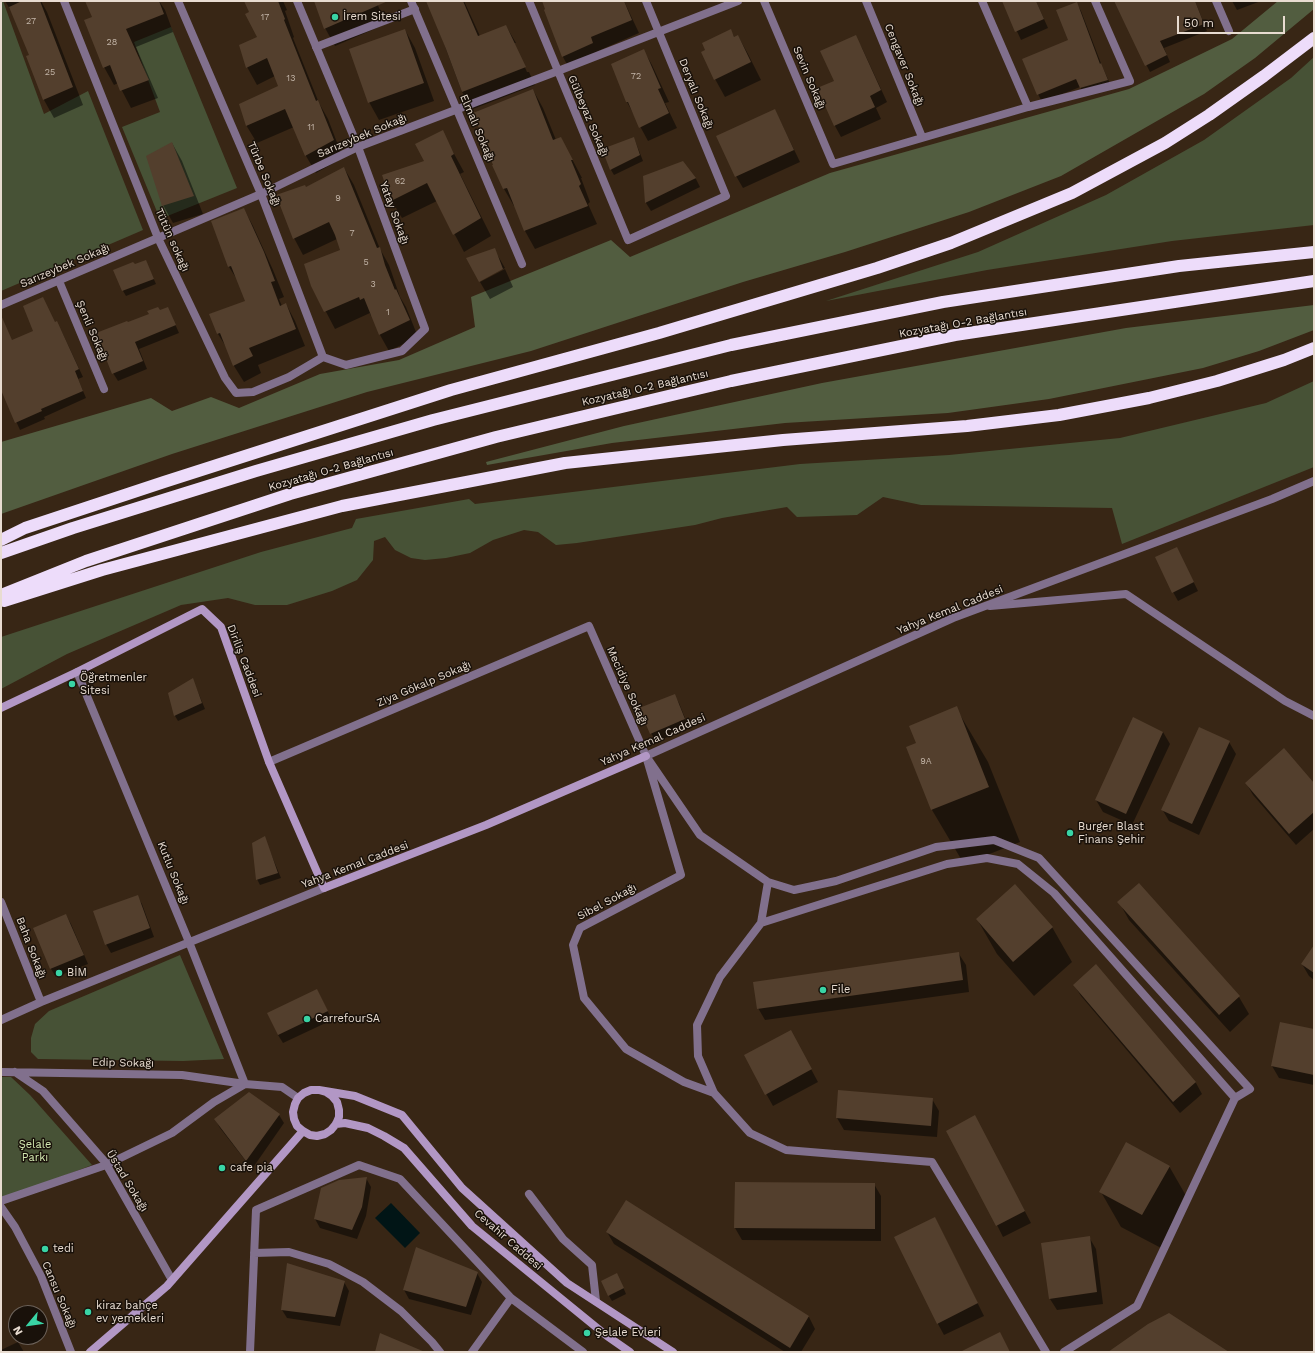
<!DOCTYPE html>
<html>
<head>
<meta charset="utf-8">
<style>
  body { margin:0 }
  #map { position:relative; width:1315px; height:1353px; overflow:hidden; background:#382615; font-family:"Work Sans",sans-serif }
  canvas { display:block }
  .frame { position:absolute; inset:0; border:2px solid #e8dcd1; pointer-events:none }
  .north { position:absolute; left:8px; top:1305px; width:40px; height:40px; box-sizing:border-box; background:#19110a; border:1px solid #6c625a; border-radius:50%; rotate:241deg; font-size:11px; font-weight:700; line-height:16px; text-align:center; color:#e8dcd1 }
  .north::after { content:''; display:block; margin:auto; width:14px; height:18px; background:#39d4a5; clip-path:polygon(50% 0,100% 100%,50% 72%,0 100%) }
  .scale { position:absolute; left:1177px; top:16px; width:108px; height:18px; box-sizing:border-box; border:2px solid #e8dcd1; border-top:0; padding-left:5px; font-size:12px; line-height:14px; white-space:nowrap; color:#e8dcd1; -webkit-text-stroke:3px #19110a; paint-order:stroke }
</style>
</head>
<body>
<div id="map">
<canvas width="1315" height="1353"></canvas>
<div class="frame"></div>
<div class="north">N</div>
<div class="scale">50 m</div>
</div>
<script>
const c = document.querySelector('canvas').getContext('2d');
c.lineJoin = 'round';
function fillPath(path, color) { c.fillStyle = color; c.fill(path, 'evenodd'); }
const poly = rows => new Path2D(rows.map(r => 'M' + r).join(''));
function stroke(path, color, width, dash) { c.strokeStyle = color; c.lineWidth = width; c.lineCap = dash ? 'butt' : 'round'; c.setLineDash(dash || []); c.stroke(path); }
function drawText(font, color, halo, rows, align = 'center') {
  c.font = font + ' "Work Sans",sans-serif'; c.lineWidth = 3; c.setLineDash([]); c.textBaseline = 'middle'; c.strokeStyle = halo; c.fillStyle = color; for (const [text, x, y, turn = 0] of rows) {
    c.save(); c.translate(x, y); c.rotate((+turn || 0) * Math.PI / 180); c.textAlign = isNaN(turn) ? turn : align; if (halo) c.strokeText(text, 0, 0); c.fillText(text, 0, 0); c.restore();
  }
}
fillPath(poly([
  [1,1,3,1,44,114,88,91,143,230,1,291],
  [171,27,237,188,160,219,122,127,160,112,134,42],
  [1314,57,1314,225,1172,241,987,270,826,301,978,252,1106,195,1204,140,1291,78],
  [1314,381,1314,467,1122,544,1112,508,921,505,883,497,857,515,797,517,787,507,722,518,695,525,577,543,556,545,538,532,524,530,493,540,470,553,446,558,425,560,411,558,395,550,385,537,374,541,373,560,357,580,332,591,287,605,255,605,228,598,181,605,67,654,1,689,1,637,261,552,352,528,356,519,469,499,475,504,800,464,949,455,1120,438,1266,403],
  [180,955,224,1059,183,1061,38,1059,31,1052,31,1038,35,1024,49,1011],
  [1,1077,11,1077,30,1095,92,1165,1,1200]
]), '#475236');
fillPath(poly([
  [1278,1,1314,1,1314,9,1255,58,1204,94,1061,176,969,212,845,252,743,282,531,351,367,392,172,454,1,514,1,442,151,398,172,411,211,397,239,408,320,374,399,360,475,327,471,297,611,240,630,257,830,173,1129,89,1232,39],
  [1314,305,1314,330,1259,351,1203,368,1049,399,948,413,785,423,612,443,487,465,486,462,624,426,822,383,1126,328]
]), '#525d40');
fillPath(poly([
  [391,1203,420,1233,405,1248,375,1218]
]), '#011516');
fillPath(poly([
  [5,1,41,1,47,12,83,105,54,118,44,100,28,57,30,56,13,14],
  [86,1,159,1,165,10,173,32,136,47,158,98,131,108,118,83,114,85,104,67,93,18],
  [245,1,283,1,287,10,285,11,294,37,293,38,319,103,328,119,343,158,316,173,306,156,294,127,257,143,246,125,279,87,275,76,257,85,247,67,259,37],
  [315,1,376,1,386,24,335,46,325,28],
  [428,1,464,1,480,36,506,26,516,43,514,43,527,72,529,72,535,85,473,109,462,92],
  [543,1,624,1,639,33,598,51,570,70,563,57,545,10,546,10],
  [1003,1,1036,1,1048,28,1021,40],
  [1114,1,1195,1,1207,31,1164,48,1170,62,1150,72],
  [1232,1,1261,1,1237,10],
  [1076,3,1081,11,1102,66,1112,88,1085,96,1080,87,1042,102,1038,94,1069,41],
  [405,30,415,48,434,101,379,120,369,102],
  [730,30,735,38,738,36,748,54,761,80,725,97,715,79],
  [855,36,862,48,887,102,876,108,881,119,841,137,835,126,835,81],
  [644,51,652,65,669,102,665,103,677,128,648,141,627,102],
  [533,90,543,108,556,140,561,138,582,178,581,178,590,202,588,204,597,224,535,249,525,231,515,206,514,206,504,189,494,166],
  [775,110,800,162,743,188,736,176],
  [442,132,464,172,460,174,491,236,464,252,437,201,402,218,392,201,383,176,425,162],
  [634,138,643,161,614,175,611,170],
  [172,143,182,161,203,214,173,223,163,205],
  [682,162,696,179,700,187,651,211,646,203,644,177],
  [344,168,354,185,380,249,389,265,400,297,406,307,418,337,389,351,380,335,372,315,371,316,370,313,335,329,312,285,341,251,337,239,303,255,294,238,305,188],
  [244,209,253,226,273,270,284,297,279,299,282,306,286,304,295,321,305,346,258,365,261,373,244,382,234,366,228,350,218,334,210,314,246,302,238,281,229,267,212,222],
  [494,249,505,268,479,281],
  [134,266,148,266,156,284,126,296,123,291],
  [505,269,513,287,490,299,480,282],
  [168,308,179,333,139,349,147,369,118,381,113,373,128,324],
  [1,317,12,341,55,323,61,330,83,377,78,379,86,398,44,417,45,419,20,430,1,388],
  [1177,548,1198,591,1178,601,1173,592],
  [193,680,205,709,178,721,175,716],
  [674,695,679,703,689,728,656,742,651,733],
  [956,708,988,762,1020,842,964,864,932,810,907,748,917,744],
  [1163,732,1170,744,1132,825,1103,812,1096,800],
  [1229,742,1236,754,1199,835,1169,821,1162,809],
  [1246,783,1314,784,1314,829,1296,845,1253,795],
  [264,837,281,878,260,885,257,879],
  [137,896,142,904,154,937,111,953,106,944],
  [1119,902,1239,997,1249,1014,1230,1032,1129,920],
  [66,915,71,924,88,964,56,977,51,969,34,929],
  [977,919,1052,927,1072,962,1034,996,997,954],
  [1314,947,1314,980,1309,976,1302,964],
  [959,954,966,965,969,992,765,1020,758,1008],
  [1096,966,1196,1083,1202,1094,1180,1113,1081,996,1074,985],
  [317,990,332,1020,283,1043,278,1035],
  [1314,1030,1314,1085,1279,1078,1272,1066],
  [797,1043,818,1082,773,1106,745,1056],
  [932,1099,939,1111,937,1137,844,1130,837,1118],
  [279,1115,284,1123,252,1169,220,1128,215,1119],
  [981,1128,1031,1223,1003,1237,997,1225],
  [1169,1166,1189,1201,1163,1249,1121,1227,1101,1192],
  [366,1178,371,1187,366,1216,357,1239,320,1228,315,1219],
  [874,1184,881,1196,881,1241,742,1240,735,1228],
  [626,1201,809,1317,815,1329,801,1352,785,1352,614,1244,607,1232],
  [935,1218,984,1316,944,1335,938,1324],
  [1089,1237,1096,1249,1103,1304,1057,1310,1050,1299],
  [417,1248,477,1273,482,1282,471,1315,409,1299,404,1290],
  [620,1280,626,1294,612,1301,609,1296],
  [344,1282,349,1291,340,1326,287,1318,282,1310],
  [18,1342,24,1352,1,1352,1,1350]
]), '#0007');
fillPath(poly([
  [22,1,40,1,73,87,43,100,26,56,29,55,9,7],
  [85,1,159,1,164,14,126,29,149,80,120,91,110,65,103,68,84,20,92,17],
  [244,1,278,1,285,19,284,20,316,101,318,100,334,140,305,156,285,109,246,126,239,104,278,86,267,58,246,68,239,45,257,37,245,14,249,12],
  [314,1,388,1,324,29],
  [426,1,463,1,478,36,506,25,526,67,462,92,446,49],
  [542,1,624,1,632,20,591,37,593,43,562,57,544,10,545,9],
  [1002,1,1036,1,1044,19,1015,32],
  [1114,1,1195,1,1204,24,1160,41,1167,55,1145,66],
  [1077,2,1100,64,1101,63,1108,80,1080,88,1076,79,1037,95,1022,59,1068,40,1056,10],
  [405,29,424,83,368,103,349,49],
  [731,29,734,37,738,35,751,62,714,80,701,52,705,50,702,43],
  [856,35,881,90,870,96,875,107,834,126,817,88,834,81,820,51],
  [644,49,661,88,658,89,669,113,639,128,628,102,626,102,611,64],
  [533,89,553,140,561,137,573,160,571,160,581,184,579,186,588,206,524,231,507,188,503,189,492,165,493,165,473,113],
  [775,109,794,150,735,177,716,136],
  [443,130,454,154,451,156,481,218,453,235,427,183,391,201,382,175,424,161,415,144],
  [634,137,640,155,610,170,602,149],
  [172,142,194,196,162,206,146,156],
  [683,161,696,178,645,203,643,176],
  [344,167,377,248,380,247,385,265,395,290,396,289,410,320,379,335,364,298,360,300,359,297,324,312,311,286,304,264,340,250,335,235,329,222,293,239,276,195,305,185,306,187],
  [244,208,264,252,275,281,271,282,280,306,286,303,296,329,249,348,253,356,233,366,220,333,217,334,209,314,245,301,231,266,228,267,211,221],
  [495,248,503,269,479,282,466,258],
  [146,260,154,279,122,291,113,270,133,262,135,264],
  [43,297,55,322,57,321,79,369,75,371,83,391,41,409,42,411,15,423,1,390,1,315,12,340,33,331,23,306],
  [158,307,160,310,168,307,176,325,135,342,143,361,112,374,96,333,127,321,128,322,149,314,147,311],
  [1177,547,1194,582,1172,593,1155,557],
  [193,678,202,703,174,716,168,693],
  [675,694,685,719,650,734,639,708],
  [957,706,989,787,931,810,906,747,916,743,909,726],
  [1133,717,1163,732,1126,814,1095,800],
  [1199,727,1230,741,1192,824,1161,810],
  [1284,748,1314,783,1314,812,1289,834,1245,783],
  [265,836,278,873,256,880,252,843],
  [1139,883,1240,996,1219,1015,1117,902],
  [1015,884,1053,927,1013,962,976,919],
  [138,895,150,928,105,945,93,911],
  [66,914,84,955,50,969,33,928],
  [1314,945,1314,973,1301,964],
  [959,952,963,980,757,1009,753,982],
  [1096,964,1196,1082,1173,1102,1073,985],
  [317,989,328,1011,278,1035,267,1013],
  [1280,1022,1314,1029,1314,1075,1271,1066],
  [791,1030,812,1069,765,1095,744,1055],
  [838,1090,933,1098,931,1126,836,1118],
  [249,1092,280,1114,246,1161,214,1119],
  [975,1115,1025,1211,996,1226,946,1131],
  [1126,1142,1170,1166,1142,1215,1099,1192],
  [367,1177,362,1207,352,1230,314,1219,321,1188,339,1180],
  [735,1182,875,1183,875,1229,734,1228],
  [626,1200,809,1316,790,1348,606,1232],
  [935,1217,978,1303,937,1324,894,1237],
  [1090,1236,1097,1292,1049,1299,1041,1243],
  [416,1247,478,1272,466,1307,403,1290],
  [287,1263,345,1281,335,1317,281,1310],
  [617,1273,624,1288,608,1296,601,1281],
  [1169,1313,1229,1352,1108,1352,1148,1324],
  [1000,1332,1010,1352,960,1352],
  [380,1333,425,1352,375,1352]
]), '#533f2d');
stroke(poly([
  [316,47,415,9],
  [990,606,1126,594,1285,701,1314,716]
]), '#81708d', 8);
stroke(poly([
  [64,1,158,238,225,378,236,393,253,392,289,377,323,357],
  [178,1,261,194,323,357],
  [297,1,358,147,425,329,402,351,346,365,323,357],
  [411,1,522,264],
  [529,1,628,240,726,196,646,1],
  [764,1,833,164,1028,107,1130,81,1095,1],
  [866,1,922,137],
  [982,1,1028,107],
  [1216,1,1229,31],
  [59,281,104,389],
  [1,305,261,194,358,147,558,71,738,1],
  [77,672,189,942,245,1084],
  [646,756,700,835,768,882,794,890,836,881,936,847,994,840,1039,858,1250,1089,1235,1098,1137,1306,1064,1352],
  [646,756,953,618,1272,499,1314,481],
  [269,762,589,626,646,756,681,875,580,928,573,945,584,998,626,1049,684,1082,714,1093],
  [768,882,761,923,720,977,697,1025,698,1056,714,1093,750,1133,786,1150,932,1162,1046,1352],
  [1,902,41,1002],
  [761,923,947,864,987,858,1018,864,1054,893,1235,1098],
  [1,1020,41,1002,324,888],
  [1,1072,182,1075,245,1084,282,1087,298,1098],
  [15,1072,43,1091,105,1162,172,1280],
  [529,1194,563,1239,592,1265,596,1301],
  [1,1201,106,1165,172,1133,214,1102,245,1084],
  [1,1207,15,1227,41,1276,71,1352],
  [254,1253,289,1252,329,1264,363,1282,401,1311,432,1342,440,1352],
  [250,1352,256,1210,359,1165,400,1179,511,1298,583,1352],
  [472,1352,511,1298]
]), '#81708d', 8);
stroke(poly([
  [1,708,77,672,202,609,221,627,269,762,324,888,486,825,646,756],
  [319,1090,326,1092,332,1096,337,1102,339,1110,339,1117,336,1124,331,1130,325,1134,317,1136,310,1135,303,1131,297,1126,294,1119,293,1112,295,1104,298,1098,304,1093,311,1090,319,1090,355,1096,402,1115,462,1188,567,1283,673,1352],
  [336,1124,345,1123,368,1128,384,1136,404,1148,472,1226,607,1336,630,1352],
  [90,1352,167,1286,303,1131]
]), '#b297c5', 8);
stroke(poly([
  [1,540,25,528,164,482,451,390,659,333,877,268,951,243,1072,193,1165,143,1209,115,1264,76,1314,38],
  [1,553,73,528,256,471,433,420,731,345,943,302,1179,266,1314,252],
  [1,595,86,561,290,494,496,437,731,381,955,335,1314,281],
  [4,601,102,570,342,506,565,463,783,440,967,426,1059,415,1149,398,1217,381,1284,360,1314,348]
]), '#eddcfa', 12);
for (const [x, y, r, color] of [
  [335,17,4,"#39d4a5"],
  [72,684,4,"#39d4a5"],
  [1070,833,4,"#39d4a5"],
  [59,973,4,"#39d4a5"],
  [823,990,4,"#39d4a5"],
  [307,1019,4,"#39d4a5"],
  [222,1168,4,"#39d4a5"],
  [45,1249,4,"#39d4a5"],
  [88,1312,4,"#39d4a5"],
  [587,1333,4,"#39d4a5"]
]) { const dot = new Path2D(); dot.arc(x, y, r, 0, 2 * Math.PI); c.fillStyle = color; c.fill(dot); stroke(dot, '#19110a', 1.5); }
drawText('9px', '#c3b5a8', null, [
  ["17",265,17],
  ["27",31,21],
  ["28",112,42],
  ["25",50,72],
  ["72",636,76],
  ["13",291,78],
  ["11",311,127],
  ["62",400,181],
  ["9",338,198],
  ["7",352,233],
  ["5",366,262],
  ["3",373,284],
  ["1",388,312],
  ["9A",926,761]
]);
drawText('11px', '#e8dcd1', '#19110a', [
  ["İrem Sitesi",343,17],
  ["Öğretmenler",80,678],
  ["Sitesi",80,691],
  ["Burger Blast",1078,827],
  ["Finans Şehir",1078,840],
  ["BİM",67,973],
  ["File",831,990],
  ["CarrefourSA",315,1019],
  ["cafe pia",230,1168],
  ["tedi",53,1249],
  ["kiraz bahçe",96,1306],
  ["ev yemekleri",96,1319],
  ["Şelale Evleri",595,1333]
], 'left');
drawText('11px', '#e8dcd1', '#19110a', [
  ["Cengaver Sokağı",904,65,68],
  ["Sevin Sokağı",809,78,67],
  ["Deryalı Sokağı",696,94,68],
  ["Gülbeyaz Sokağı",588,116,67],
  ["Elmalı Sokağı",477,128,67],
  ["Sarızeybek Sokağı",362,136,-23],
  ["Türbe Sokağı",264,174,67],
  ["Yatay Sokağı",394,213,70],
  ["Tütün sokağı",172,240,66],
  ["Sarızeybek Sokağı",65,266,-23],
  ["Kozyatağı O-2 Bağlantısı",963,323,-10],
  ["Şenli Sokağı",92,331,67],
  ["Kozyatağı O-2 Bağlantısı",645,388,-13],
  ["Kozyatağı O-2 Bağlantısı",331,470,-16],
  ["Yahya Kemal Caddesi",950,610,-22],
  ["Diriliş Caddesi",244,661,69],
  ["Ziya Gökalp Sokağı",424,684,-23],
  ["Mecidiye Sokağı",627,686,66],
  ["Yahya Kemal Caddesi",653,740,-24],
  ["Yahya Kemal Caddesi",355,865,-21],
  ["Kutlu Sokağı",173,873,68],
  ["Sibel Sokağı",607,902,-28],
  ["Baha Sokağı",31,948,69],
  ["Edip Sokağı",123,1063,1],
  ["Üstad Sokağı",127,1181,59],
  ["Cevahir Caddesi",508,1240,41],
  ["Cansu Sokağı",59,1295,67]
]);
drawText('11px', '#d3e9b1', '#19110a', [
  ["Şelale",35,1145],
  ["Parkı",35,1158]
]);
</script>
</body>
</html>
